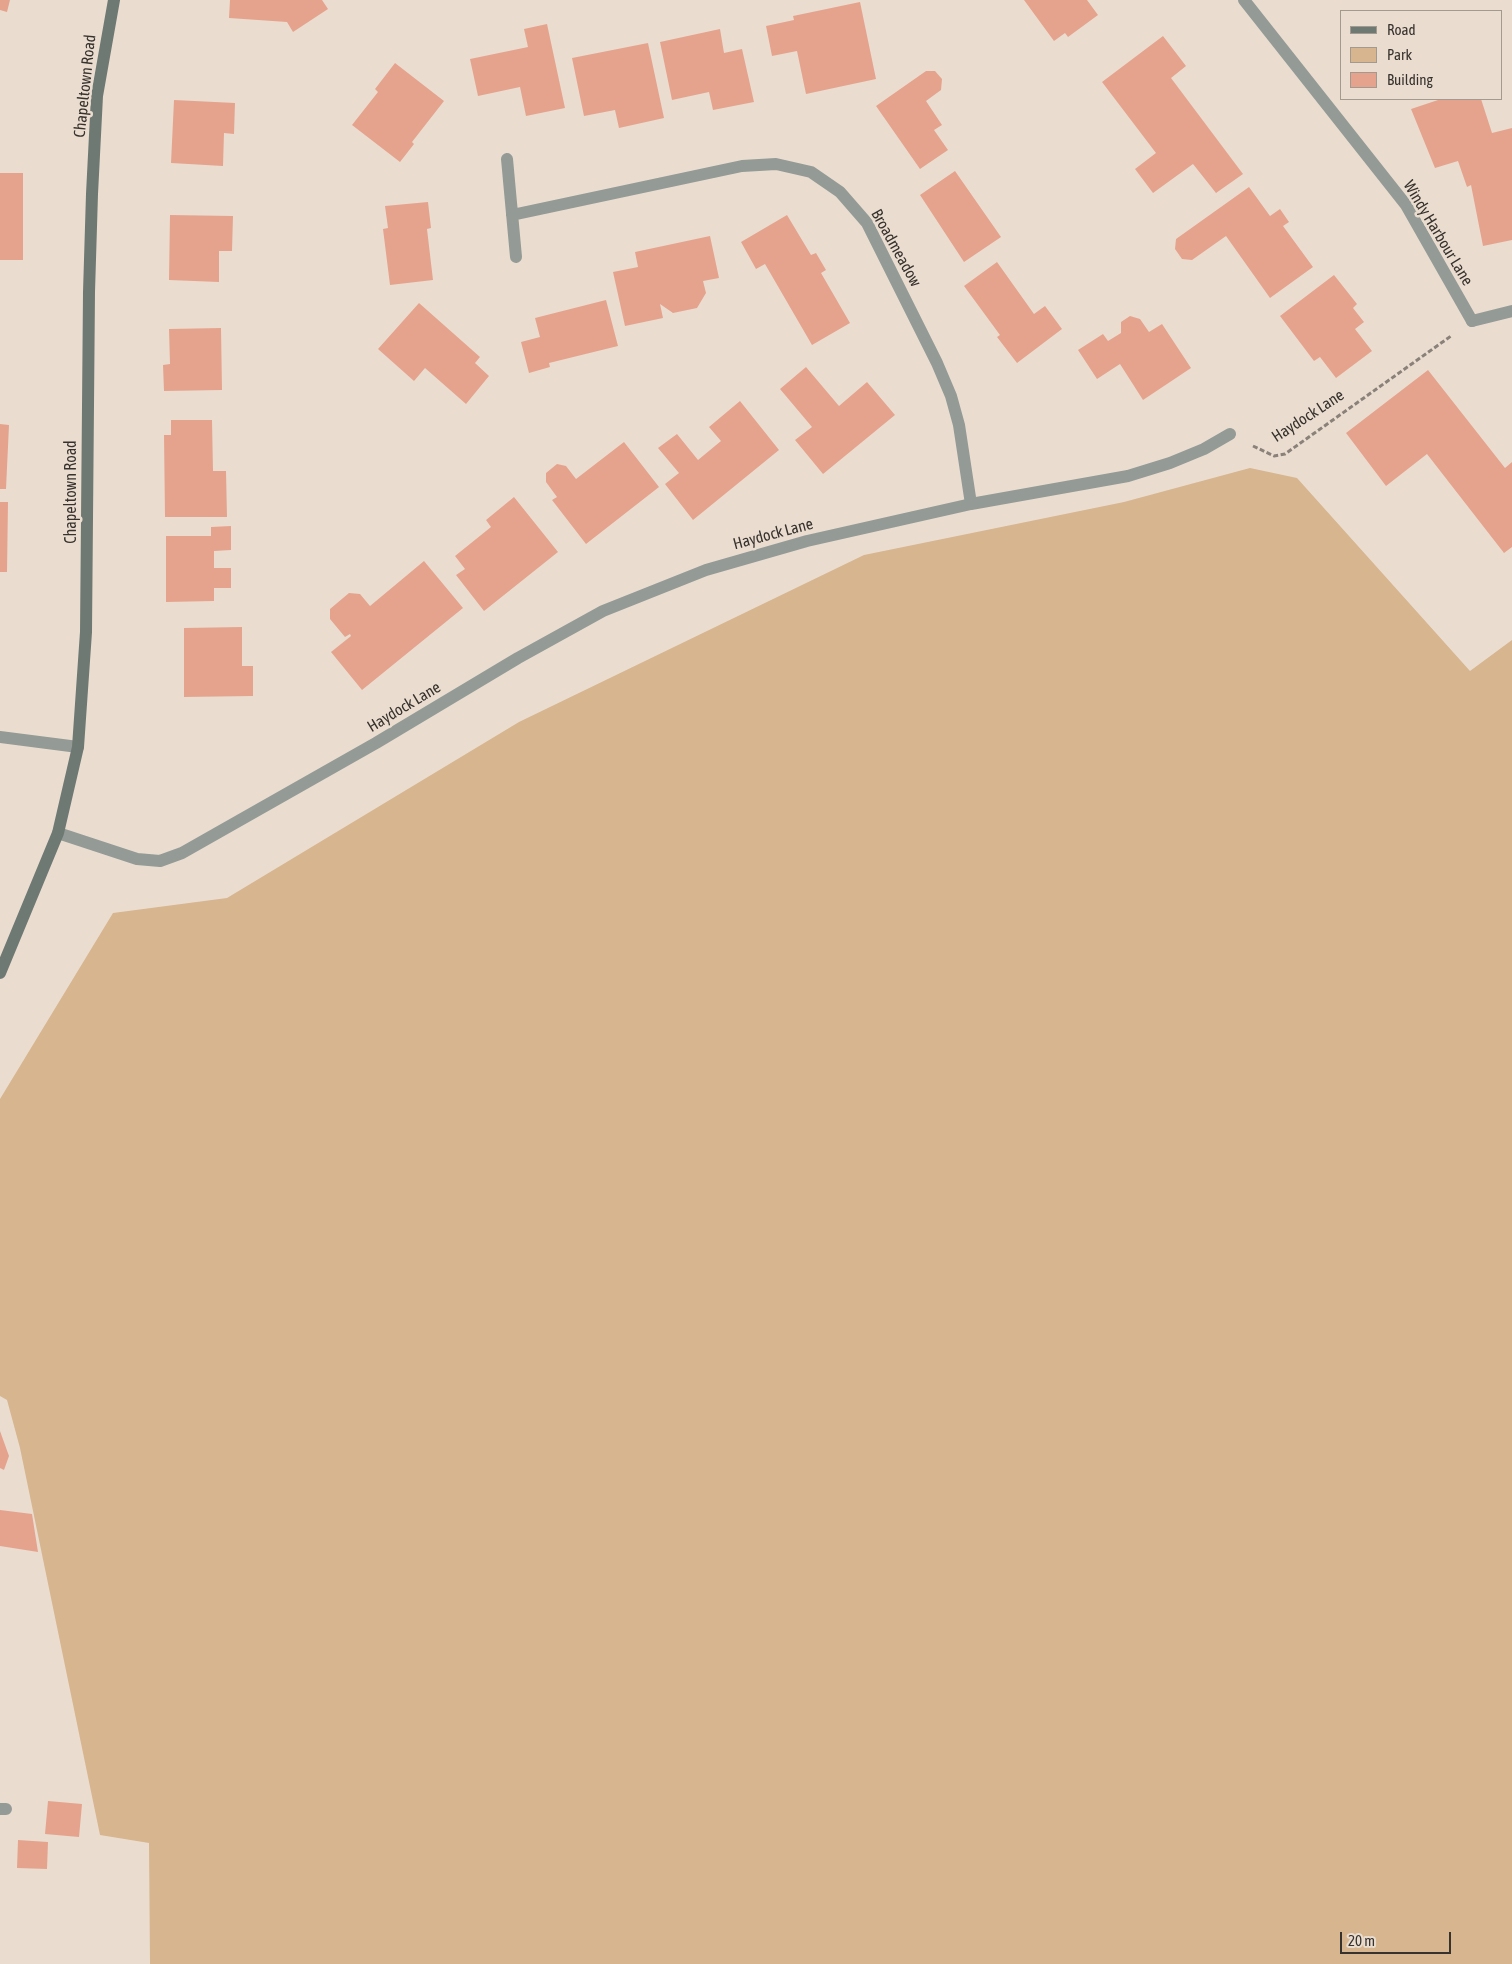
<!DOCTYPE html>
<html>
<head>
<meta charset="utf-8">
<style>
  body { margin:0 }
  #map { position:relative; width:1512px; height:1964px; overflow:hidden; background:#eaddd0; font-family:"Asap Condensed",sans-serif }
  canvas { display:block }
  .legend { position:absolute; left:1340px; top:10px; width:162px; height:90px; box-sizing:border-box; background:#eaddd0; border:1px solid #a2998f; margin:0; padding:6px 9px; list-style:none; font-size:15px; color:#37322d }
  .legend li { display:flex; align-items:center; gap:10px; height:25px }
  .legend b { width:25px; border:1px solid #a2998f }
  .scale { position:absolute; left:1340px; top:1932px; width:111px; height:22px; box-sizing:border-box; border:2px solid #37322d; border-top:0; padding-left:6px; font-size:15px; line-height:18px; white-space:nowrap; color:#37322d; -webkit-text-stroke:4px #eaddd0; paint-order:stroke }
</style>
</head>
<body>
<div id="map">
<canvas width="1512" height="1964"></canvas>
<ul class="legend">
<li><b style="height:6px;background:#6f7973"></b>Road</li>
<li><b style="height:14px;background:#d7b58f"></b>Park</li>
<li><b style="height:14px;background:#e5a38d"></b>Building</li>
</ul>
<div class="scale">20 m</div>
</div>
<script>
const c = document.querySelector('canvas').getContext('2d');
c.lineJoin = 'round';
function fillPath(path, color) { c.fillStyle = color; c.fill(path, 'evenodd'); }
const poly = rows => new Path2D(rows.map(r => 'M' + r).join(''));
function stroke(path, color, width, dash) { c.strokeStyle = color; c.lineWidth = width; c.lineCap = dash ? 'butt' : 'round'; c.setLineDash(dash || []); c.stroke(path); }
function drawText(font, color, halo, rows, align = 'center') {
  c.font = font + ' "Asap Condensed",sans-serif'; c.lineWidth = 5; c.setLineDash([]); c.textBaseline = 'middle'; c.strokeStyle = halo; c.fillStyle = color; for (const [text, x, y, turn = 0] of rows) {
    c.save(); c.translate(x, y); c.rotate((+turn || 0) * Math.PI / 180); c.textAlign = isNaN(turn) ? turn : align; if (halo) c.strokeText(text, 0, 0); c.fillText(text, 0, 0); c.restore();
  }
}
fillPath(poly([
  [1250,468,1297,478,1470,671,1512,640,1512,1964,150,1964,149,1843,100,1835,20,1448,7,1400,0,1396,0,1099,113,913,227,898,519,722,864,555,1124,502]
]), '#d7b58f');
fillPath(poly([
  [0,0,10,0,7,12,0,10],
  [230,0,322,0,328,9,293,32,287,22,229,18],
  [1024,0,1087,0,1098,15,1068,37,1065,33,1054,41],
  [860,2,876,79,806,94,797,51,772,56,766,26,794,20,793,16],
  [547,24,565,108,526,116,520,87,478,96,470,59,528,47,524,29],
  [720,29,724,53,742,49,754,102,713,110,709,92,672,100,660,42],
  [1163,36,1186,66,1171,78,1243,174,1216,193,1193,164,1153,193,1135,169,1156,153,1102,82],
  [648,43,664,118,619,128,615,110,584,116,572,58],
  [395,63,444,101,412,142,414,144,400,162,352,125,378,92,375,89],
  [926,71,935,71,942,79,941,90,926,101,942,125,934,130,948,150,920,169,876,106],
  [1441,99,1481,99,1492,133,1512,128,1512,240,1483,246,1471,185,1467,187,1458,161,1435,168,1411,109],
  [174,100,235,103,234,134,224,133,223,166,171,163],
  [955,171,1001,237,964,262,920,195],
  [0,173,23,173,23,260,0,260],
  [1249,187,1270,216,1280,209,1289,222,1283,226,1313,267,1270,298,1226,236,1192,260,1182,259,1175,249,1176,239],
  [428,202,431,228,427,229,433,280,390,285,383,229,388,228,385,206],
  [170,215,233,216,232,251,219,251,219,282,169,280],
  [787,215,811,255,816,253,826,270,821,273,850,323,812,345,765,264,756,269,741,242],
  [710,236,719,278,703,281,706,293,697,308,673,313,660,304,663,318,625,326,613,272,638,267,635,252],
  [997,262,1034,314,1045,306,1062,329,1017,363,997,337,1000,335,964,286],
  [1334,275,1357,304,1353,308,1364,322,1355,329,1372,351,1336,378,1320,357,1314,361,1280,316],
  [606,300,618,346,549,363,550,367,529,373,521,342,540,337,535,318],
  [419,303,480,357,475,363,489,376,466,404,425,368,414,381,378,349],
  [1130,316,1140,319,1149,332,1162,324,1191,368,1143,400,1120,364,1097,379,1078,350,1103,334,1108,341,1121,333,1121,322],
  [221,328,222,390,164,391,163,365,170,364,169,329],
  [806,367,839,406,867,382,895,415,823,474,795,440,812,427,780,389],
  [1428,370,1505,468,1512,462,1512,547,1504,553,1427,454,1386,486,1346,433],
  [740,401,779,450,693,520,665,484,679,473,658,448,677,434,698,460,721,441,709,427],
  [171,420,212,420,213,471,226,471,227,517,165,517,164,435,171,435],
  [0,424,9,425,6,489,0,489],
  [624,442,659,487,586,544,552,500,557,497,546,482,546,473,557,464,566,466,576,479],
  [514,497,558,552,484,611,456,575,465,569,455,556,491,527,486,520],
  [0,502,8,502,7,572,0,572],
  [231,526,231,550,214,551,214,568,231,568,231,588,214,588,214,601,166,602,166,536,211,536,211,527],
  [424,561,463,608,362,690,331,652,351,636,350,634,345,637,330,619,330,609,349,593,360,594,370,606],
  [242,627,242,666,253,666,253,696,184,697,184,628],
  [0,1431,9,1456,4,1470,0,1468],
  [0,1510,32,1514,38,1552,0,1546],
  [48,1801,82,1804,79,1837,45,1834],
  [18,1840,48,1842,47,1869,17,1868]
]), '#e5a38d');
stroke(poly([
  [1253,446,1274,456,1285,454,1451,336]
]), '#8a8179', 3, [5, 2.5]);
stroke(poly([
  [1244,0,1406,205,1472,321],
  [0,1809,6,1809]
]), '#949b96', 12);
stroke(poly([
  [507,159,516,257],
  [512,215,742,166,776,164,811,172,840,192,867,223,937,363,951,396,959,425,971,504],
  [1472,321,1512,311],
  [0,737,78,747],
  [58,833,137,859,160,861,182,853,376,743,518,658,603,611,706,570,807,541,971,504,1128,476,1170,463,1204,449,1230,434]
]), '#949b96', 12);
stroke(poly([
  [0,973,58,833,78,747,86,632,89,292,92,194,97,96,114,0]
]), '#6f7973', 12);
drawText('16px', '#37322d', '#eaddd0', [
  ["Chapeltown Road",85,86,-84],
  ["Windy Harbour Lane",1438,233,59],
  ["Broadmeadow",896,248,61],
  ["Haydock Lane",1308,416,-33],
  ["Chapeltown Road",71,492,-90],
  ["Haydock Lane",773,534,-15],
  ["Haydock Lane",404,707,-31]
]);
</script>
</body>
</html>
